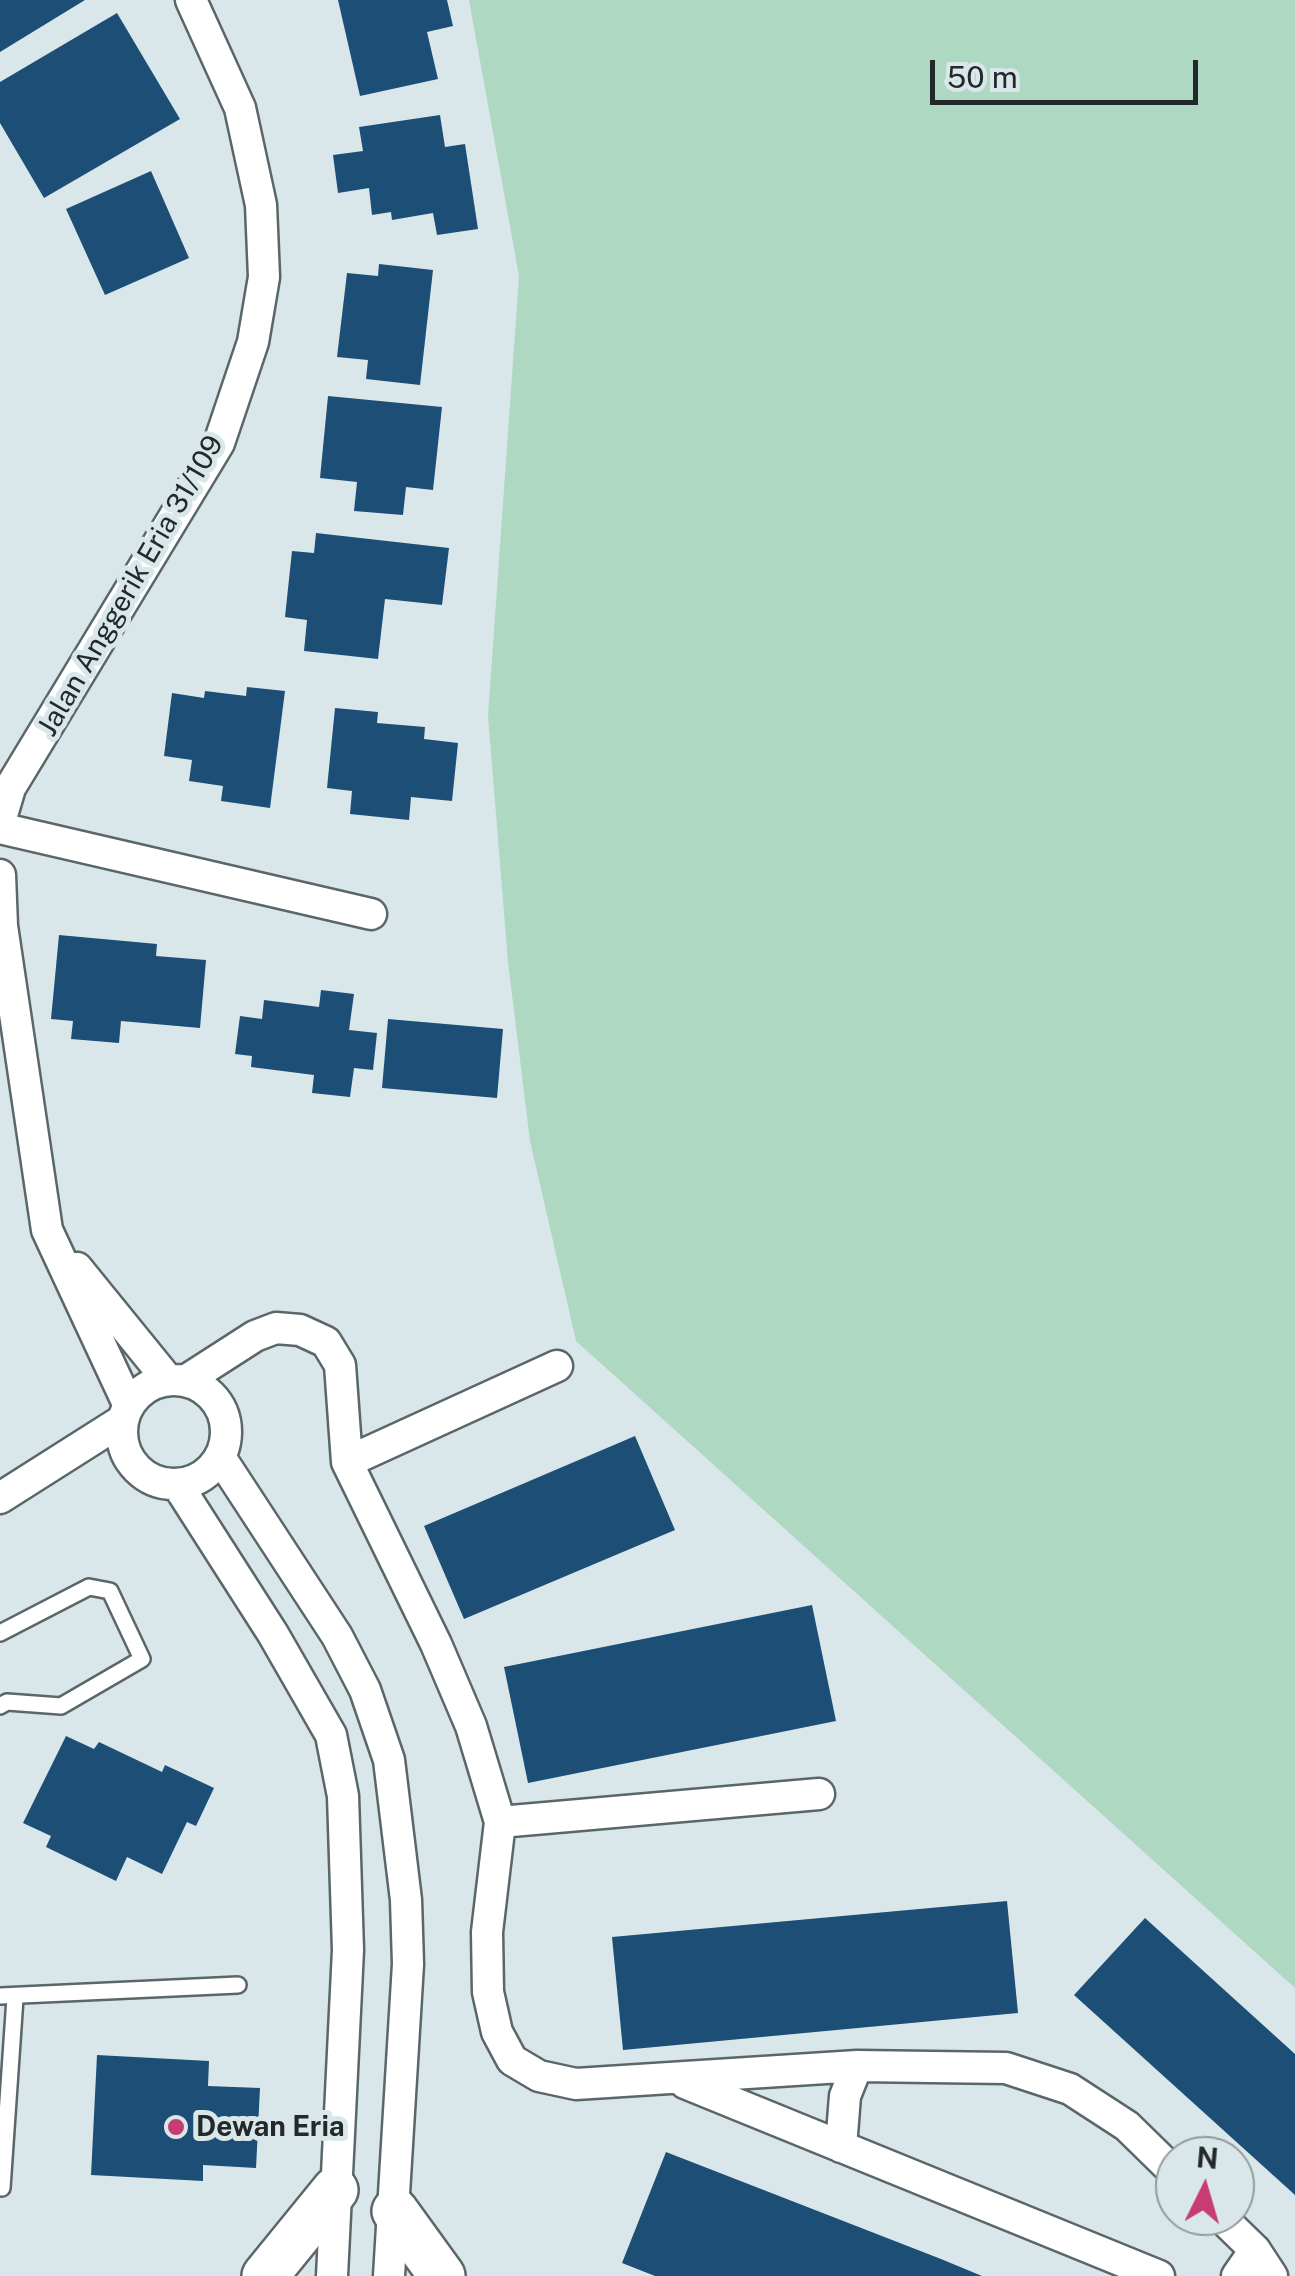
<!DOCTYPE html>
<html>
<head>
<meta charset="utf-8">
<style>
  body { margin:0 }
  #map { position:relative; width:1295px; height:2276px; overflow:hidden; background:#d9e7eb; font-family:"Public Sans",sans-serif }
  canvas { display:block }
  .north { position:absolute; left:1155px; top:2136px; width:100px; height:100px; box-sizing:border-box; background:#d9e7eb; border:2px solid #909b9d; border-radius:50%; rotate:5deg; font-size:28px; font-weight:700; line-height:40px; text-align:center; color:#232829 }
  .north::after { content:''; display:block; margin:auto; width:35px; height:45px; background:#c63c73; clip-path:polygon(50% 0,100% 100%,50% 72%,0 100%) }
  .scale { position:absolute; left:930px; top:60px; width:268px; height:45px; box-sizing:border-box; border:5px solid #232829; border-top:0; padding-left:12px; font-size:30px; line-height:35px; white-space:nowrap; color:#232829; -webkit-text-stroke:8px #d9e7eb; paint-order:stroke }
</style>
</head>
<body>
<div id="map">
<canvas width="1295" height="2276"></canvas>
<div class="north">N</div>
<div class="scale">50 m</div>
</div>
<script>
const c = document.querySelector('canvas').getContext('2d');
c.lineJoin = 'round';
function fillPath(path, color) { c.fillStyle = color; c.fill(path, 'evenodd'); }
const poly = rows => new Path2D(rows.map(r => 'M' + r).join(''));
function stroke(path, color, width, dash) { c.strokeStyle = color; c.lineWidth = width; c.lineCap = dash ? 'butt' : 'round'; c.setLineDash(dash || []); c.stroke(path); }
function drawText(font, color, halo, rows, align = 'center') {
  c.font = font + ' "Public Sans",sans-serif'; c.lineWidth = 10; c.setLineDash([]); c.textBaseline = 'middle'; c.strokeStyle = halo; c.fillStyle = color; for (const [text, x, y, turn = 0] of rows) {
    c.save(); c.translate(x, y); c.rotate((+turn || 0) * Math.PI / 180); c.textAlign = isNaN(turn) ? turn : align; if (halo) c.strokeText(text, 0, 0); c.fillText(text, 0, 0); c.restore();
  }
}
fillPath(poly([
  [469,0,1295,0,1295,1988,576,1341,530,1141,508,962,488,716,519,276]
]), '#afd8c2');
fillPath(poly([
  [0,0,85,0,0,52],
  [338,0,447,0,453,26,427,32,438,79,360,96],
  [117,13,180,119,44,198,0,123,0,82],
  [440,115,445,147,465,144,478,229,437,235,433,213,392,220,391,212,372,215,369,188,338,193,333,155,363,151,359,127],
  [151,171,189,258,105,295,66,209],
  [379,264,433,270,420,385,366,379,368,360,337,357,347,273,378,276],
  [328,396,442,407,433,490,406,487,403,515,354,511,357,482,320,478],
  [316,533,449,548,442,605,385,599,378,659,304,651,307,620,285,617,292,551,314,553],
  [247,687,285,691,270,808,221,801,223,786,189,781,192,760,164,756,172,693,204,698,205,691,246,696],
  [335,708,378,712,377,723,425,727,424,739,458,743,452,801,411,797,409,820,350,814,352,791,327,788],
  [59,935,157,944,156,956,206,960,200,1028,121,1021,119,1043,71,1039,73,1021,51,1019],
  [321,990,354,994,349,1030,377,1033,373,1070,354,1068,350,1097,312,1093,314,1075,251,1067,252,1056,235,1054,240,1016,262,1019,264,1000,319,1007],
  [388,1019,503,1029,497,1098,382,1088],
  [635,1436,675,1530,464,1619,424,1526],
  [812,1605,836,1721,528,1783,504,1667],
  [66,1736,94,1749,99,1742,162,1772,165,1765,214,1788,196,1826,187,1822,162,1874,127,1857,116,1881,46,1847,51,1836,23,1823],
  [1007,1901,1018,2013,623,2050,612,1937],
  [1145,1918,1295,2054,1295,2195,1074,1995],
  [97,2055,209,2061,208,2086,260,2088,256,2168,203,2165,203,2181,91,2175],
  [666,2152,941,2259,982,2276,655,2276,622,2263]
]), '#1d4e76');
const lane = poly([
  [0,1633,89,1587,110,1591,142,1659,61,1706,7,1702,0,1706],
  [0,1996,238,1985],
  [2,2188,15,1998]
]);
const street = poly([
  [0,822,10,788,219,443,253,342,264,277,261,205,240,108,191,0],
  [0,828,371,914],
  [0,875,2,926,47,1230,129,1406],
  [77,1268,168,1380],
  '122 1432a52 52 0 1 1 104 0a52 52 0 1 1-104 0Z',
  [185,1381,255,1336,276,1328,300,1330,326,1342,340,1365,347,1462,436,1644,471,1726,500,1822,487,1932,488,1992,497,2032,512,2060,539,2076,576,2084,857,2066,1006,2068,1070,2089,1127,2126,1175,2173],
  [220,1457,337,1636,365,1690,389,1760,406,1900,408,1964,389,2276],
  [347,1462,557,1366],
  [177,1484,273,1634,331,1735,343,1796,348,1950,332,2276],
  [0,1498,123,1420],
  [500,1822,819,1794],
  [685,2083,1159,2276],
  [841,2147,845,2096,857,2066],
  [1220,2216,1255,2250,1272,2276],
  [1237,2276,1255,2250]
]);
const secondary = poly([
  [395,2211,442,2276],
  [265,2276,335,2190]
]);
stroke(lane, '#5a666a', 20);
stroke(street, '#5a666a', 35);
stroke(secondary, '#5a666a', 50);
stroke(lane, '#fff', 15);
stroke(street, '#fff', 30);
stroke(secondary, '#fff', 45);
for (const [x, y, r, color] of [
  [176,2127,10,"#c63c73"]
]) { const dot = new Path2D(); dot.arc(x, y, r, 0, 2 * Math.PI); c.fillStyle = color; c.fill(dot); stroke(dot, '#d9e7eb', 4); }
drawText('28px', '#232829', '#d9e7eb', [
  ["Jalan Anggerik Eria 31/109",131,586,-60]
]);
drawText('bold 28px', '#232829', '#d9e7eb', [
  ["Dewan Eria",196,2127]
], 'left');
</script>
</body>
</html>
